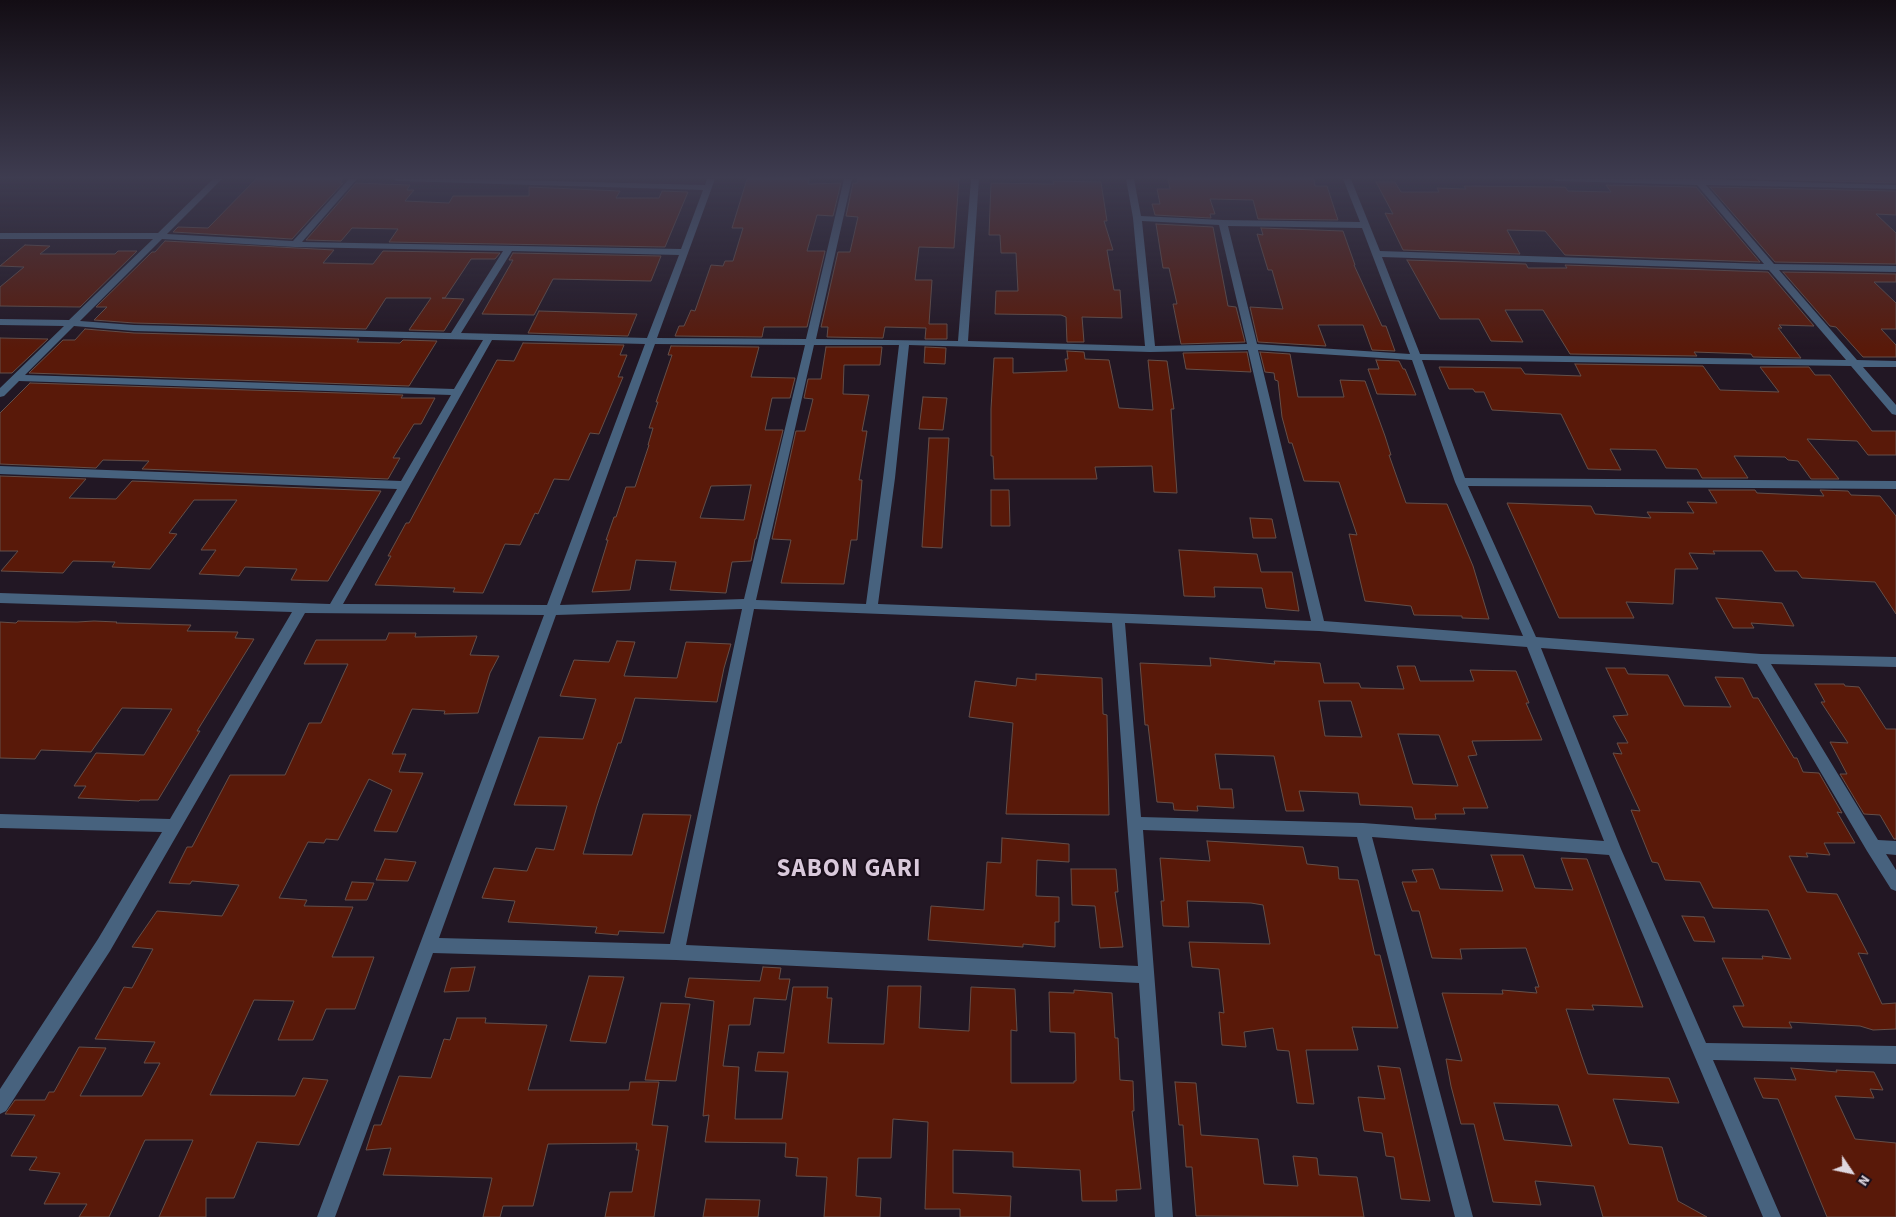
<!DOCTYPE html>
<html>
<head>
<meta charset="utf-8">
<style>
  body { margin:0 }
  #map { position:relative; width:1896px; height:1217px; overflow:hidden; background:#221724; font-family:"Source Sans 3",sans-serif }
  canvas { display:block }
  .north { position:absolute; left:1826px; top:1147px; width:50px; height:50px; -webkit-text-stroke:4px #190e1a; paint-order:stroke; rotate:124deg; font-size:14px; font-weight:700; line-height:20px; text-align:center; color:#dfd7e0 }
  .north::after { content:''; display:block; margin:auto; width:18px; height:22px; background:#dfd7e0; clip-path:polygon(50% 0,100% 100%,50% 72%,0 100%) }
</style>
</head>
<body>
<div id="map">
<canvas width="1896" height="1217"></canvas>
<div class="north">N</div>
</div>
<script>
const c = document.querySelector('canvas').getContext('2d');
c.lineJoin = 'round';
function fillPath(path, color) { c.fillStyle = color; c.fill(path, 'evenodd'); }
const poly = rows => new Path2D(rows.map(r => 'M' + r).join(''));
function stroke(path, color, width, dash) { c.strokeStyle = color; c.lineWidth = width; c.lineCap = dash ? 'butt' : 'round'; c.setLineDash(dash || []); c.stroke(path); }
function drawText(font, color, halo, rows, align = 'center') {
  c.font = font + ' "Source Sans 3",sans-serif'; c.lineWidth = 4; c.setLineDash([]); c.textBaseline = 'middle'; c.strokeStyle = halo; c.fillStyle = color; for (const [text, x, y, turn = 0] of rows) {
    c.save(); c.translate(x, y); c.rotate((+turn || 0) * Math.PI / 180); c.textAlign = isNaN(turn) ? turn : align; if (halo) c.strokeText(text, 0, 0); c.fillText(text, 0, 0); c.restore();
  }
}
const building = poly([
  [256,179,343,179,340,183,343,183,292,239,173,232,178,227,208,228,256,179],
  [747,179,809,179,808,184,841,183,833,216,817,215,807,251,825,251,807,327,764,327,762,337,675,336,679,326,684,326,691,310,695,311,711,265,723,266,725,261,733,261,743,228,732,228,747,179],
  [858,179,959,179,954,248,919,247,915,280,932,280,929,324,947,324,947,339,925,339,926,328,885,327,883,338,827,337,828,327,821,327,838,252,850,252,858,217,846,216,853,183,857,183,858,179],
  [1168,179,1314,179,1315,186,1327,186,1338,220,1258,219,1253,200,1210,199,1215,214,1210,214,1211,218,1155,215,1152,204,1160,204,1157,189,1170,189,1168,179],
  [1758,179,1896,179,1896,183,1758,179],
  [1053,181,1101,182,1107,221,1104,221,1113,250,1107,250,1114,290,1120,290,1122,318,1082,317,1084,342,1067,342,1066,317,1061,315,995,314,996,291,1018,291,1016,253,1001,253,1000,235,989,235,991,183,1054,184,1053,181],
  [1376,182,1395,182,1401,192,1439,192,1437,188,1466,189,1464,186,1565,187,1568,191,1611,192,1606,185,1696,187,1760,262,1565,255,1545,231,1507,230,1520,254,1403,250,1385,213,1393,214,1376,182],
  [356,183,410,185,407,190,414,190,405,201,449,203,453,196,529,196,529,187,620,191,616,198,659,198,662,191,688,192,665,247,389,242,398,229,352,228,341,241,306,240,356,183],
  [1710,187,1896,191,1896,215,1876,214,1896,233,1896,264,1775,262,1710,187],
  [1156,224,1213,227,1228,306,1236,307,1245,342,1181,344,1173,304,1177,304,1169,268,1163,268,1156,224],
  [1261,228,1343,231,1355,265,1354,265,1382,326,1386,326,1395,351,1372,350,1363,325,1318,325,1326,346,1258,342,1250,307,1283,309,1272,270,1268,270,1257,234,1263,235,1261,228],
  [165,241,334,250,323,263,373,264,383,251,500,253,495,259,471,259,445,298,442,298,464,299,444,331,409,330,431,298,386,298,366,329,134,323,94,320,107,307,96,307,152,252,155,252,165,241],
  [25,245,50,246,40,254,115,254,118,251,137,251,80,307,0,306,0,287,24,267,0,266,25,245],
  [513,253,661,256,651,281,553,279,534,315,482,314,513,260,509,260,513,253],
  [1407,260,1526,264,1528,268,1567,268,1565,265,1768,272,1814,326,1779,325,1782,328,1778,328,1801,358,1753,357,1751,354,1694,352,1697,356,1570,354,1543,310,1505,310,1523,342,1491,341,1479,319,1440,319,1407,260],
  [1783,272,1896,274,1896,282,1874,282,1896,303,1896,329,1881,329,1896,345,1896,357,1863,357,1836,327,1830,326,1783,272],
  [539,311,637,314,628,336,528,333,539,311],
  [85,329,134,333,359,339,357,342,400,343,403,340,437,341,409,386,29,373,63,340,75,340,85,329],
  [0,338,48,339,12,373,0,373,0,338],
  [523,343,624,345,620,355,627,355,618,377,623,377,599,434,590,433,569,480,554,479,538,514,535,513,520,545,505,544,483,593,453,592,455,588,375,585,391,556,388,556,406,523,409,523,497,360,514,361,523,343],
  [671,346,759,347,751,377,795,378,790,398,772,398,765,430,783,430,756,539,755,539,751,561,732,562,726,593,670,590,676,562,636,560,630,590,592,592,608,540,606,540,614,517,616,517,626,487,635,487,649,445,648,445,653,428,649,428,658,402,656,402,672,355,668,355,671,346],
  [751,485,744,520,700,518,711,486,751,485],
  [826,347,882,347,880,365,844,365,843,394,869,395,862,431,867,431,859,480,862,480,857,540,851,540,844,584,781,583,791,540,772,539,796,431,805,431,813,399,804,398,808,379,821,379,826,347],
  [925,347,946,348,945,364,924,363,925,347],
  [1067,351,1084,352,1085,359,1109,360,1119,408,1153,410,1148,360,1167,361,1174,409,1171,409,1177,493,1154,492,1152,466,1095,467,1097,479,994,479,993,456,991,456,991,409,994,358,1013,358,1013,373,1067,371,1065,359,1068,359,1067,351],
  [1247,352,1251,372,1186,369,1183,353,1247,352],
  [1260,352,1290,354,1298,397,1344,397,1340,380,1365,381,1385,436,1391,455,1389,455,1406,503,1447,504,1473,566,1489,619,1462,618,1462,616,1414,615,1411,606,1365,601,1349,534,1357,535,1339,482,1304,481,1292,443,1289,443,1282,417,1278,381,1275,380,1274,373,1265,372,1260,352],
  [1376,360,1399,361,1403,369,1405,369,1416,395,1377,394,1368,369,1379,369,1376,360],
  [1575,364,1703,366,1720,390,1779,392,1760,367,1809,367,1815,375,1830,375,1872,431,1896,431,1896,455,1868,455,1857,441,1807,439,1839,479,1811,479,1798,461,1788,460,1785,457,1734,456,1748,478,1702,478,1697,469,1666,468,1656,450,1610,449,1621,470,1588,469,1561,414,1492,410,1484,392,1475,392,1473,389,1449,389,1439,367,1521,368,1525,374,1581,376,1575,364],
  [30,383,403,395,401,398,435,398,421,424,414,424,393,458,400,458,388,479,142,469,149,461,103,460,96,468,0,464,0,413,30,383],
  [923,397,947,398,943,430,919,429,923,397],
  [929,438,949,438,942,548,922,547,929,438],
  [0,476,86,479,69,498,116,499,132,481,381,491,328,581,291,580,297,569,245,567,239,576,199,574,216,550,201,550,237,500,194,500,169,533,177,534,150,569,112,567,115,562,73,561,63,573,1,571,18,551,0,551,0,476],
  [991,490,1009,490,1010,526,991,526,991,490],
  [1709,490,1755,490,1757,493,1824,496,1820,490,1848,491,1851,495,1880,496,1896,516,1896,614,1875,582,1802,578,1797,571,1775,571,1762,551,1713,551,1715,554,1689,553,1698,569,1675,569,1673,604,1626,602,1634,618,1559,618,1507,503,1591,506,1595,514,1651,518,1647,512,1694,513,1687,502,1717,503,1709,490],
  [1250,518,1272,519,1276,538,1253,538,1250,518],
  [1179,550,1257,554,1261,572,1292,572,1299,611,1266,608,1262,588,1214,587,1215,597,1184,596,1179,550],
  [1716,598,1782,603,1794,626,1751,623,1754,628,1733,628,1716,598],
  [18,621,77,622,94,621,117,622,116,623,191,625,187,631,238,632,235,638,254,639,197,731,200,731,158,800,140,800,139,801,78,798,86,786,74,786,96,753,144,755,172,709,122,708,91,752,41,750,35,759,0,758,0,622,16,623,18,621],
  [389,633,416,633,415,637,477,636,470,655,499,656,490,673,478,713,444,714,445,711,412,709,392,754,406,754,399,772,423,773,397,832,374,831,392,790,369,779,338,840,326,839,324,843,308,842,279,898,307,900,304,906,353,907,332,957,374,957,355,1009,326,1009,313,1040,278,1040,294,1001,254,1000,210,1095,295,1096,303,1078,328,1080,299,1145,257,1142,234,1198,206,1198,206,1217,159,1217,193,1140,145,1140,109,1217,79,1217,87,1204,44,1204,60,1173,29,1170,37,1157,11,1156,35,1115,5,1114,15,1100,45,1100,49,1092,54,1092,79,1047,106,1048,80,1096,142,1096,160,1063,144,1063,155,1042,95,1039,124,987,132,988,153,949,132,947,157,911,222,916,239,885,192,881,190,884,169,883,187,847,192,847,230,775,285,775,309,723,321,723,348,664,304,664,316,640,386,640,389,633],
  [617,641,635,642,624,676,677,678,686,642,731,644,724,668,717,702,635,698,621,743,618,743,597,806,583,854,632,855,643,814,691,815,664,933,619,931,618,935,595,933,597,927,508,922,515,901,482,898,494,868,527,871,536,848,554,850,567,806,514,805,539,737,583,739,596,699,560,696,574,660,609,662,617,641],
  [1210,658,1275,664,1274,661,1320,663,1324,683,1359,683,1361,688,1404,689,1397,666,1415,666,1420,681,1474,681,1470,670,1516,671,1529,703,1526,703,1542,740,1472,741,1477,755,1468,756,1488,808,1463,808,1465,814,1435,814,1436,819,1415,819,1412,807,1360,805,1358,793,1299,791,1304,811,1286,811,1274,756,1215,754,1220,789,1232,789,1234,808,1197,806,1198,811,1174,810,1173,803,1157,802,1148,725,1145,725,1140,663,1211,666,1210,658],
  [1319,701,1351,701,1362,737,1325,736,1319,701],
  [1398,734,1439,735,1458,786,1413,784,1398,734],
  [1606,668,1625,668,1628,674,1668,675,1684,706,1731,707,1715,677,1743,678,1753,698,1758,698,1794,758,1797,758,1803,772,1819,773,1842,813,1837,812,1855,843,1824,843,1830,855,1806,853,1808,857,1789,856,1807,892,1837,894,1868,954,1858,953,1882,1004,1896,1003,1896,1029,1873,1030,1860,1026,1789,1022,1792,1028,1743,1027,1733,1006,1744,1006,1722,958,1763,959,1762,956,1791,959,1768,910,1713,908,1700,882,1665,880,1658,863,1652,862,1631,810,1640,811,1613,753,1622,754,1617,743,1628,743,1613,716,1628,715,1606,668],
  [1036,674,1102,678,1103,714,1107,715,1109,815,1006,814,1013,723,969,717,975,681,1016,686,1017,678,1036,680,1036,674],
  [1815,684,1844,684,1845,686,1859,687,1886,729,1896,729,1896,839,1894,839,1880,815,1864,814,1840,774,1847,774,1830,742,1848,743,1821,702,1825,702,1815,684],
  [1002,838,1069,844,1069,862,1037,860,1036,896,1059,897,1059,922,1055,922,1055,947,1023,944,1023,947,928,940,931,906,984,910,987,862,1001,863,1002,838],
  [1207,841,1303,847,1307,864,1338,867,1339,879,1358,880,1375,955,1380,955,1398,1028,1352,1027,1358,1050,1306,1050,1314,1104,1297,1103,1289,1051,1277,1050,1273,1028,1244,1032,1246,1047,1222,1045,1219,1012,1224,1013,1219,969,1192,967,1189,942,1270,944,1263,905,1251,903,1187,901,1189,927,1163,926,1161,901,1164,901,1160,858,1210,861,1207,841],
  [1491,855,1523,855,1535,888,1573,890,1561,858,1587,859,1643,1007,1592,1005,1594,1010,1566,1009,1581,1054,1588,1074,1669,1078,1679,1103,1613,1099,1629,1144,1662,1147,1678,1201,1707,1217,1603,1217,1594,1186,1535,1181,1541,1205,1493,1202,1474,1124,1461,1124,1451,1086,1446,1059,1462,1061,1442,993,1503,994,1502,990,1537,993,1535,987,1539,987,1526,948,1460,949,1462,959,1432,958,1419,911,1412,911,1402,882,1417,882,1412,870,1433,869,1440,889,1503,891,1491,855],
  [1494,1103,1558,1105,1572,1146,1504,1140,1494,1103],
  [385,859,416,862,408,881,376,880,385,859],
  [1071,869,1116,869,1118,892,1115,892,1123,947,1100,948,1095,906,1072,905,1071,869],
  [352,882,374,883,367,900,345,900,352,882],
  [1682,916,1704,917,1715,942,1694,941,1682,916],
  [475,967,469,991,444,992,451,968,475,967],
  [763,967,781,968,779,979,790,979,786,1000,754,998,750,1025,729,1025,723,1066,739,1067,735,1119,782,1119,788,1072,755,1071,758,1052,784,1053,793,987,828,987,827,998,832,998,828,1043,884,1044,888,986,921,986,919,1028,969,1031,971,987,1015,989,1017,1031,1011,1030,1011,1083,1074,1083,1074,1081,1076,1081,1075,1033,1050,1032,1049,992,1074,993,1074,990,1112,993,1115,1038,1118,1038,1120,1080,1133,1081,1134,1111,1132,1111,1141,1189,1116,1190,1117,1201,1082,1201,1080,1170,1013,1167,1013,1152,953,1150,953,1193,1011,1196,1010,1217,960,1217,960,1209,925,1209,928,1122,893,1119,891,1158,858,1158,856,1196,881,1198,880,1217,824,1217,827,1177,796,1176,798,1158,785,1157,786,1143,705,1142,709,1115,703,1116,714,1001,685,997,689,978,760,981,763,967],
  [589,976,624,977,606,1043,570,1041,589,976],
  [661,1003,690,1004,676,1081,645,1080,661,1003],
  [457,1018,486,1018,485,1023,547,1025,528,1090,629,1090,630,1082,659,1082,652,1125,668,1126,654,1217,605,1217,610,1192,632,1192,639,1150,636,1150,637,1143,548,1144,533,1206,503,1206,500,1217,483,1217,492,1178,383,1175,391,1148,366,1150,374,1125,381,1125,399,1076,431,1078,444,1039,450,1040,457,1018],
  [1378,1066,1400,1068,1430,1201,1401,1199,1394,1157,1386,1156,1382,1133,1364,1131,1358,1097,1385,1099,1378,1066],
  [1791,1068,1837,1072,1836,1070,1874,1072,1883,1090,1870,1089,1874,1098,1835,1096,1855,1139,1896,1143,1896,1217,1827,1217,1778,1099,1763,1098,1754,1078,1796,1080,1791,1068],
  [1175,1082,1196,1083,1201,1135,1258,1139,1264,1184,1298,1186,1293,1156,1317,1158,1319,1175,1357,1177,1364,1217,1196,1216,1192,1167,1186,1167,1183,1125,1179,1125,1175,1082],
  [706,1199,760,1200,758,1217,703,1217,706,1199]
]);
fillPath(building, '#591909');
stroke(building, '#644f49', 1);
fillPath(poly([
  [213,179,222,179,167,234,293,241,349,179,357,179,302,242,681,249,703,190,397,181,393,179,478,179,705,185,707,179,715,179,657,338,806,339,844,179,852,179,816,339,958,341,971,179,979,179,968,341,1145,346,1133,218,1126,179,1134,179,1141,216,1223,220,1360,222,1343,179,1351,179,1380,251,1764,264,1697,185,1556,181,1552,179,1700,179,1896,185,1896,189,1706,185,1774,264,1896,266,1896,272,1779,270,1857,360,1896,361,1896,367,1863,367,1896,405,1896,415,1892,414,1851,366,1422,360,1465,478,1896,481,1896,489,1468,486,1536,637,1761,654,1896,657,1896,667,1771,664,1878,840,1896,841,1896,855,1886,854,1896,870,1896,891,1891,889,1867,851,1757,664,1541,648,1621,849,1706,1043,1896,1046,1896,1064,1713,1060,1781,1217,1763,1217,1609,855,1372,837,1473,1217,1455,1217,1357,837,1143,830,1173,1217,1155,1217,1139,983,676,960,433,953,335,1217,317,1217,544,615,305,613,110,951,6,1111,0,1114,0,1089,98,939,162,832,0,828,0,814,170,819,292,612,0,603,0,593,330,604,397,489,0,474,0,466,401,481,451,395,19,381,4,396,0,397,0,388,64,326,0,325,0,319,69,320,153,239,0,239,0,233,158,233,213,179],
  [1142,221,1219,225,1247,344,1155,346,1142,221],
  [1228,226,1362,228,1410,354,1257,344,1228,226],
  [162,239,295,247,503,251,451,333,134,325,80,321,162,239],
  [512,251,679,255,647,338,461,333,512,251],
  [1382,257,1769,270,1846,360,1420,354,1382,257],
  [74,326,134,331,483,340,454,389,25,375,74,326],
  [492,340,645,344,547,605,343,604,492,340],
  [655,344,805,345,744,599,560,605,655,344],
  [814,345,899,345,883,478,866,604,756,600,814,345],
  [909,345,1150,352,1248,350,1311,621,878,604,895,478,909,345],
  [1258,350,1412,360,1455,482,1523,636,1324,621,1258,350],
  [742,609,670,944,439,938,556,615,742,609],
  [754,609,1112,623,1138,966,686,945,754,609],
  [1125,623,1319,631,1527,647,1604,841,1363,823,1141,817,1125,623]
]), '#47627e');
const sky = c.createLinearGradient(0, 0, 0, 349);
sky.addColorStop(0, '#130d14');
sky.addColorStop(0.51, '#3e3c50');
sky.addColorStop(1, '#3e3c5000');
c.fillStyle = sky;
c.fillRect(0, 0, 1896, 349);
c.letterSpacing = '1px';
drawText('bold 25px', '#d9c9db', '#190e1a', [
  ["SABON GARI",849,871]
]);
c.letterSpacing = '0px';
</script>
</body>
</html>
